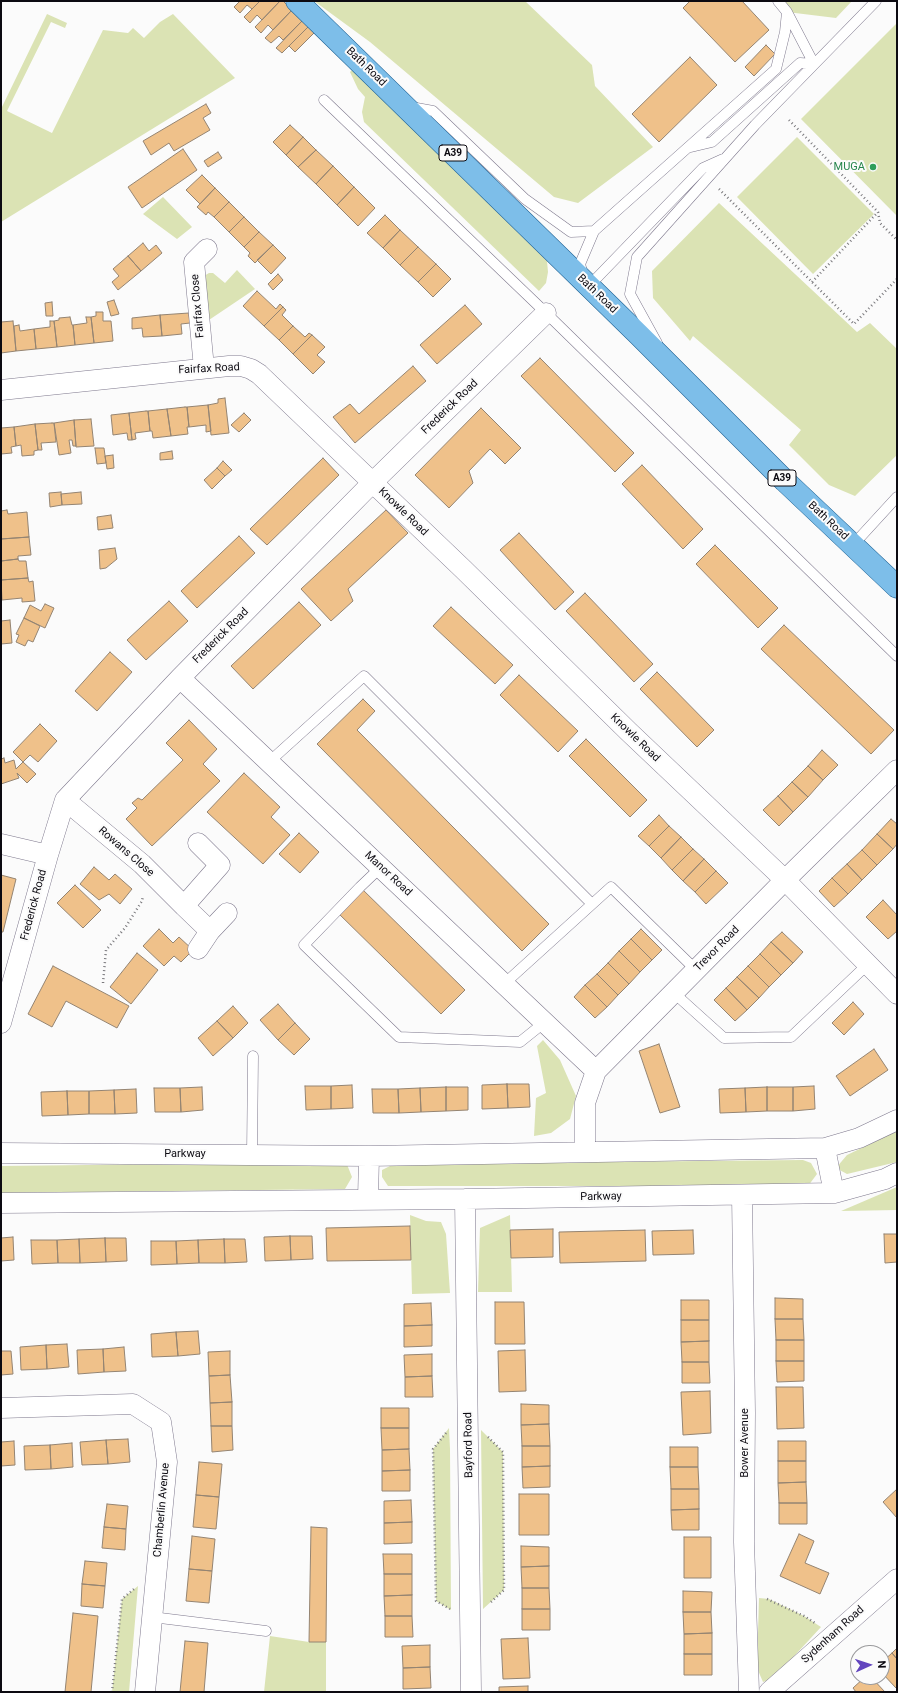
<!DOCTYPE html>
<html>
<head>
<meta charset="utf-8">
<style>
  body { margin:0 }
  #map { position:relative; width:898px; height:1693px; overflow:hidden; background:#fbfbfb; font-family:Roboto,sans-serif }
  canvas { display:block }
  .frame { position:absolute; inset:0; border:2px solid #0c0a11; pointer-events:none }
  .north { position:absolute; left:850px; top:1645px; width:40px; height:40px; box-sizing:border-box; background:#fbfbfb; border:1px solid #9b9b9d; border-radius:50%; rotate:87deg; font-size:11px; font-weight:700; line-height:16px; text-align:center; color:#0c0a11 }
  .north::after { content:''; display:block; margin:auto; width:14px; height:18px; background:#6245be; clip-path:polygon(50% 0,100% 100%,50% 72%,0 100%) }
</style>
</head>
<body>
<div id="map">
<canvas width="898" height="1693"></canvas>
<div class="frame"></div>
<div class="north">N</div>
</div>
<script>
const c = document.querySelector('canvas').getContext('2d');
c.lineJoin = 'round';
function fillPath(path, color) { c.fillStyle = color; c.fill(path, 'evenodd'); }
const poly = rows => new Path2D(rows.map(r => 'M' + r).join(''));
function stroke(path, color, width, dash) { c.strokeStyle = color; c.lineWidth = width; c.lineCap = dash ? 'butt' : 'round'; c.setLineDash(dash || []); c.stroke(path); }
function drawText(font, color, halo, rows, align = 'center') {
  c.font = font + ' Roboto,sans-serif'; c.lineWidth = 4; c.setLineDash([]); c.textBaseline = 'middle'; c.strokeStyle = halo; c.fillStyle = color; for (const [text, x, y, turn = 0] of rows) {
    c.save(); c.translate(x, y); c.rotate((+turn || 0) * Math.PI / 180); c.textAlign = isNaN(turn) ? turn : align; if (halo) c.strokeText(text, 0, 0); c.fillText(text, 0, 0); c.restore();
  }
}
fillPath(poly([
  [314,1,525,1,592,65,595,86,653,147,578,203,554,197,370,42],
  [778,1,852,1,836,18,787,12],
  [47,14,67,23,65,28,51,22,7,111,52,133,103,30,128,33,133,28,144,38,160,22,173,14,235,78,1,222,1,109],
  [897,23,897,216,801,119],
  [352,70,547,261,548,272,546,283,539,291,364,122,362,112,365,97,358,89,350,72],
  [797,137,874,214,813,274,737,197],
  [163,197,192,227,177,239,143,214],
  [719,203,857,332,870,323,897,349,897,455,855,496,829,485,789,445,801,430,693,336,690,341,653,298,652,271],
  [237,270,255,289,206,322,204,276,209,273,213,273,225,283],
  [543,1040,560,1060,576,1096,570,1119,551,1133,534,1136,536,1098,546,1093,537,1046],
  [897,1131,897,1162,847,1174,836,1168,847,1155],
  [803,1160,811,1163,817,1174,808,1186,388,1186,382,1177,382,1170,394,1164],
  [346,1162,352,1177,345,1189,1,1193,1,1166],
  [897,1187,897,1210,841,1211],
  [410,1215,426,1221,441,1222,446,1234,450,1293,412,1294],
  [510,1215,512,1292,478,1292,480,1228],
  [449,1428,450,1449,451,1610,436,1601,433,1449],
  [481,1430,503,1452,504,1590,483,1609],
  [138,1586,129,1692,112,1692,122,1599],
  [759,1598,769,1599,804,1616,821,1627,774,1678,763,1682,757,1668],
  [270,1636,309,1642,326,1642,326,1692,264,1692]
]), '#dbe3b4');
const building = poly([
  [240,1,260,1,252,9,247,5,240,13,234,7,240,1],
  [260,1,280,1,262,20,257,15,250,23,244,17,260,1],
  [280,1,283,1,292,10,273,30,268,25,261,33,255,27,280,1],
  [690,1,742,1,769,30,735,62,683,8,690,1],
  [292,10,303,20,283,40,279,36,271,43,265,38,292,10],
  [303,20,309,26,282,53,276,48,303,20],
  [309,26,315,32,295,52,289,46,309,26],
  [766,45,775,54,754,76,745,67,766,45],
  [690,57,717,85,659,142,632,114,690,57],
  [206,104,211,113,203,118,210,130,174,151,169,143,151,155,143,141,206,104],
  [290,125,303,137,286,155,273,142,290,125],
  [303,137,316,150,298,167,286,155,303,137],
  [183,149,197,170,142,208,128,187,183,149],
  [316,150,333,166,316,184,298,167,316,150],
  [218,152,222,158,208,167,204,161,218,152],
  [333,166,354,187,337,205,316,184,333,166],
  [202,175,215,188,200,204,186,190,202,175],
  [354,187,375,208,358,226,337,205,354,187],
  [215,188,229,202,214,217,208,212,206,215,197,207,215,188],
  [229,202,244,217,229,232,214,217,229,202],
  [385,215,400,230,383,248,367,233,385,215],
  [244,217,259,232,244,247,229,232,244,217],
  [400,230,418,247,400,265,383,248,400,230],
  [259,232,273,245,255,263,248,256,250,253,244,247,259,232],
  [143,243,149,251,156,245,162,253,141,271,128,256,143,243],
  [273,245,286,258,271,274,257,260,273,245],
  [418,247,436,264,418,282,400,265,418,247],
  [128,256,141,271,118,290,112,282,119,276,113,269,128,256],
  [436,264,451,279,433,297,418,282,436,264],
  [278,274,283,280,273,290,268,284,278,274],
  [257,291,276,309,280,304,283,307,264,326,243,306,257,291],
  [114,300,119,314,111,316,107,302,114,300],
  [52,302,53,316,46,316,45,303,52,302],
  [465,305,482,324,437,364,420,345,465,305],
  [283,307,286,310,282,315,293,326,279,340,264,326,283,307],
  [96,312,103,312,103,321,111,321,113,341,94,343,91,317,96,316,96,312],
  [189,313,190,323,181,324,182,334,162,336,160,315,189,313],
  [160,315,162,336,143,337,142,328,132,329,132,318,160,315],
  [70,317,72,325,73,325,75,345,57,347,54,321,59,320,59,318,70,317],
  [86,317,91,317,94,343,75,345,73,325,87,323,86,317],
  [13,321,16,351,1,353,1,322,13,321],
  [50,321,54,321,57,347,36,349,34,329,50,327,50,321],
  [19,325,20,331,34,329,36,349,16,351,14,326,19,325],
  [293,326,305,337,309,333,312,335,293,354,279,340,293,326],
  [312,335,325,347,317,355,325,362,313,374,293,354,312,335],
  [540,358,634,453,615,472,521,376,540,358],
  [413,366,426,381,355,443,333,417,350,404,359,414,413,366],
  [225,398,229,433,211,435,208,405,218,403,218,399,225,398],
  [208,405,211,431,206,432,206,425,189,427,187,407,208,405],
  [185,407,187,407,189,427,187,427,188,434,171,436,167,409,185,407],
  [481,408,521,448,505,464,490,449,469,471,473,483,449,508,415,475,481,408],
  [167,409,171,436,153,438,152,431,150,431,148,411,167,409],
  [146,411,148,411,150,431,135,433,136,439,132,440,129,413,146,411],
  [129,413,132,440,128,440,127,433,113,435,111,415,129,413],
  [244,413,251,420,239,432,231,425,244,413],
  [91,419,94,446,76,447,74,420,91,419],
  [74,420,76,446,73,446,72,440,69,440,71,453,59,455,54,423,74,420],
  [52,423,54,423,56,442,41,443,42,450,38,450,35,424,52,423],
  [35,424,38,450,34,451,34,455,22,456,21,445,16,446,14,427,35,424],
  [14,427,16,446,11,447,12,453,1,454,1,428,14,427],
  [95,448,104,448,106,463,97,464,95,448],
  [172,451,173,459,160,460,160,453,172,451],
  [113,455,114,468,107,469,105,456,113,455],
  [323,458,339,475,267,545,250,529,323,458],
  [223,461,232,470,225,476,217,468,223,461],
  [642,465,703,529,683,549,622,484,642,465],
  [217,468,225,476,212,489,204,480,217,468],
  [61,492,62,505,50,507,49,493,61,492],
  [81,492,82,504,62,505,61,494,81,492],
  [7,510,8,514,27,512,29,537,1,539,1,511,7,510],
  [386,510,408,533,348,589,353,601,331,621,301,589,386,510],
  [111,515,113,528,98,530,97,517,111,515],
  [519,533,574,592,555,610,500,550,519,533],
  [239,536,255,553,197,608,181,591,239,536],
  [29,537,31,555,18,556,18,559,1,561,1,539,29,537],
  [715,545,778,608,758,628,696,564,715,545],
  [115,548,117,559,106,568,100,569,99,550,115,548],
  [18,559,19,561,26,561,28,578,1,580,1,561,18,559],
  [28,578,29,582,33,581,35,601,22,602,22,598,2,600,1,580,28,578],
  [585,593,653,664,634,682,566,611,585,593],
  [169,601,188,621,146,660,127,640,169,601],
  [299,602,321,625,253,689,231,666,299,602],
  [45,604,54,608,45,628,24,618,30,605,41,611,45,604],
  [451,607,513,665,495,684,433,626,451,607],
  [24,618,40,626,33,642,28,640,25,646,16,642,19,635,16,634,24,618],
  [10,620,12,643,1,644,1,621,10,620],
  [784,625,894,730,871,754,761,649,784,625],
  [110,652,132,672,97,711,75,691,110,652],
  [657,672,714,730,697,747,640,689,657,672],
  [519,675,578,731,558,752,500,695,519,675],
  [363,699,375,711,357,730,549,924,522,951,317,744,363,699],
  [189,720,217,749,203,764,220,781,152,846,126,819,137,808,132,803,138,798,142,800,183,760,166,743,189,720],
  [40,724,57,741,38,762,30,755,23,762,13,752,40,724],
  [586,739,647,800,630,817,569,756,586,739],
  [822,750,838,765,823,780,808,766,822,750],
  [4,758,5,763,14,760,16,769,23,762,36,774,27,783,17,773,19,778,1,784,1,759,4,758],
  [808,766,823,780,808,797,792,782,808,766],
  [244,773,280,807,271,817,290,835,263,864,207,812,244,773],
  [792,782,808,797,793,812,778,796,792,782],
  [778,796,793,812,779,826,763,810,778,796],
  [659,815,669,826,649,846,638,836,659,815],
  [891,819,897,824,897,844,893,849,877,834,891,819],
  [669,826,681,837,661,858,649,846,669,826],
  [299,833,319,852,300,873,279,854,299,833],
  [877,834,893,849,877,865,862,850,877,834],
  [681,837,693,849,672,870,661,858,681,837],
  [693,849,704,859,683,881,672,870,693,849],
  [862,850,877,865,862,880,847,864,862,850],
  [704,859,716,871,695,892,683,881,704,859],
  [847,864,862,880,848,894,832,878,847,864],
  [94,867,109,880,115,874,132,889,120,904,109,894,99,900,80,884,94,867],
  [716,871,728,883,706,904,695,892,716,871],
  [1,875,16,879,3,932,1,932,1,875],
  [832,878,848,894,834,907,819,891,832,878],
  [75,885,101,910,83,928,57,903,75,885],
  [360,887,465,990,441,1014,336,911,360,887],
  [883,900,897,915,897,931,888,939,866,917,883,900],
  [159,929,173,943,179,937,193,950,181,962,174,956,164,966,143,946,159,929],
  [641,929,662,950,652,960,631,939,641,929],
  [782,932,803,952,793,963,771,942,782,932],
  [631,939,652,960,640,972,619,951,631,939],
  [771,942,793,963,781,975,760,954,771,942],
  [619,951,640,972,629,984,608,963,619,951],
  [137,953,158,970,131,1004,110,987,137,953],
  [760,954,781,975,769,987,748,966,760,954],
  [608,963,629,984,618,995,597,974,608,963],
  [53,966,129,1006,117,1028,66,1001,52,1027,28,1014,53,966],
  [748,966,769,987,759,998,737,977,748,966],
  [597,974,618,995,607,1007,585,985,597,974],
  [737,977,759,998,747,1010,726,988,737,977],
  [585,985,607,1007,595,1018,574,997,585,985],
  [726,988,747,1010,735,1021,714,1000,726,988],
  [853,1002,864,1014,844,1035,832,1023,853,1002],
  [278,1004,295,1023,278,1040,260,1020,278,1004],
  [233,1006,248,1023,233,1038,217,1021,233,1006],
  [217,1021,233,1038,213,1056,198,1038,217,1021],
  [295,1023,310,1039,294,1055,278,1040,295,1023],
  [659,1044,680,1107,660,1113,639,1051,659,1044],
  [874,1049,888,1070,850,1096,836,1076,874,1049],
  [507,1084,529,1084,530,1107,508,1108,507,1084],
  [507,1084,508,1108,482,1109,482,1085,507,1084],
  [352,1085,353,1108,331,1109,331,1086,352,1085],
  [305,1086,331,1086,331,1109,306,1110,305,1086],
  [814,1086,815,1109,793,1111,793,1087,814,1086],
  [202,1087,203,1110,181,1112,180,1088,202,1087],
  [446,1087,468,1087,468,1110,446,1111,446,1087],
  [446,1087,446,1111,421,1112,420,1088,446,1087],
  [767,1087,793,1087,793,1111,767,1111,767,1087],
  [767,1087,767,1111,746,1112,745,1088,767,1087],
  [154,1088,180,1088,181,1112,155,1112,154,1088],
  [420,1088,421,1112,399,1113,398,1089,420,1088],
  [745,1088,746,1112,720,1113,719,1089,745,1088],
  [136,1089,137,1113,115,1114,114,1090,136,1089],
  [372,1089,398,1089,399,1113,373,1113,372,1089],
  [114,1090,115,1114,89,1114,89,1091,114,1090],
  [67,1091,68,1115,42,1116,41,1092,67,1091],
  [67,1091,89,1091,89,1114,68,1115,67,1091],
  [410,1226,411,1260,327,1261,326,1228,410,1226],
  [553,1229,553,1257,511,1258,510,1230,553,1229],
  [645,1230,646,1261,560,1263,559,1232,645,1230],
  [693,1230,694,1254,653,1255,652,1231,693,1230],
  [884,1234,897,1234,897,1262,885,1263,884,1234],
  [290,1236,291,1260,265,1261,264,1237,290,1236],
  [290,1236,312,1236,313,1259,291,1260,290,1236],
  [13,1237,14,1260,1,1261,1,1238,13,1237],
  [105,1238,126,1238,127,1261,106,1262,105,1238],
  [105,1238,106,1262,80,1263,79,1239,105,1238],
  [79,1239,80,1263,58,1263,57,1240,79,1239],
  [224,1239,245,1239,247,1262,225,1263,224,1239],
  [224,1239,225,1263,199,1263,198,1240,224,1239],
  [31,1240,57,1240,58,1263,32,1264,31,1240],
  [198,1240,199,1263,177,1264,176,1241,198,1240],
  [151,1241,176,1241,177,1264,151,1265,151,1241],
  [775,1298,803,1299,803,1319,775,1319,775,1298],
  [681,1300,709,1300,709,1320,681,1320,681,1300],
  [495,1302,524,1302,525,1344,495,1344,495,1302],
  [431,1303,432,1325,404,1326,404,1304,431,1303],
  [775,1319,803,1319,804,1340,776,1340,775,1319],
  [681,1320,709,1320,709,1341,681,1342,681,1320],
  [432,1325,432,1346,404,1347,404,1326,432,1325],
  [198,1331,200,1354,178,1356,176,1332,198,1331],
  [176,1332,178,1356,152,1357,151,1334,176,1332],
  [776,1340,804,1340,804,1361,776,1361,776,1340],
  [709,1341,709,1362,682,1362,681,1342,709,1341],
  [67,1344,69,1367,47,1369,46,1345,67,1344],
  [46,1345,47,1369,21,1370,20,1347,46,1345],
  [124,1347,126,1371,104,1372,103,1349,124,1347],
  [103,1349,104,1372,78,1374,77,1350,103,1349],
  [525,1350,526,1391,499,1392,498,1351,525,1350],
  [1,1351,11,1351,13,1374,1,1375,1,1351],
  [230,1351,230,1375,209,1376,208,1352,230,1351],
  [432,1354,432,1376,405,1377,404,1355,432,1354],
  [776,1361,804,1361,804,1381,777,1382,776,1361],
  [682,1362,709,1362,710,1383,682,1383,682,1362],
  [230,1375,232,1402,210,1403,209,1376,230,1375],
  [432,1376,433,1397,405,1397,405,1377,432,1376],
  [776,1387,803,1387,804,1428,777,1429,776,1387],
  [710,1391,711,1433,683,1435,681,1392,710,1391],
  [232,1402,232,1426,211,1426,210,1403,232,1402],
  [521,1404,549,1405,549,1424,521,1425,521,1404],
  [381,1408,409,1408,409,1428,381,1428,381,1408],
  [549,1424,550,1446,522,1446,521,1425,549,1424],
  [211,1426,232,1426,233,1450,212,1452,211,1426],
  [381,1428,409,1428,409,1449,382,1450,381,1428],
  [128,1439,130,1462,108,1464,106,1440,128,1439],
  [106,1440,108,1464,82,1465,80,1442,106,1440],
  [14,1441,15,1465,1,1466,1,1442,14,1441],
  [778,1441,806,1441,806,1461,778,1461,778,1441],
  [72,1443,73,1467,51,1469,50,1445,72,1443],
  [50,1445,51,1469,25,1470,24,1446,50,1445],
  [522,1446,550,1446,550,1466,522,1467,522,1446],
  [670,1447,698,1447,698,1467,670,1467,670,1447],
  [409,1449,410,1470,382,1471,382,1450,409,1449],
  [778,1461,806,1461,806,1482,778,1483,778,1461],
  [199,1462,222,1464,219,1497,196,1495,199,1462],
  [550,1466,550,1487,523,1488,522,1467,550,1466],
  [670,1467,698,1467,699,1489,671,1489,670,1467],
  [410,1470,410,1491,382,1491,382,1471,410,1470],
  [806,1482,807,1503,779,1503,778,1483,806,1482],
  [671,1489,699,1489,699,1509,671,1510,671,1489],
  [897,1489,897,1518,883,1502,897,1489],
  [519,1494,549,1494,549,1535,519,1535,519,1494],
  [196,1495,219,1497,216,1529,193,1527,196,1495],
  [411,1500,412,1522,384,1523,384,1501,411,1500],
  [779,1503,807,1503,807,1524,779,1524,779,1503],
  [107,1504,128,1506,126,1529,104,1527,107,1504],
  [699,1509,699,1530,672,1530,671,1510,699,1509],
  [412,1522,412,1543,384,1544,384,1523,412,1522],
  [104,1527,126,1529,125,1550,102,1548,104,1527],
  [311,1527,327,1528,326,1642,309,1642,311,1527],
  [799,1534,814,1541,805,1563,829,1573,820,1594,780,1576,799,1534],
  [192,1536,215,1539,212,1571,189,1569,192,1536],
  [684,1537,711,1537,711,1578,684,1578,684,1537],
  [521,1546,549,1547,549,1566,521,1567,521,1546],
  [383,1554,412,1554,412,1574,384,1574,383,1554],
  [85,1561,107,1563,105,1586,82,1584,85,1561],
  [549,1566,549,1588,522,1588,521,1567,549,1566],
  [189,1569,212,1571,209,1603,186,1601,189,1569],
  [384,1574,412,1574,412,1595,384,1596,384,1574],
  [82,1584,105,1586,103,1608,81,1606,82,1584],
  [522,1588,549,1588,550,1609,522,1609,522,1588],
  [683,1591,712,1592,711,1612,683,1612,683,1591],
  [412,1595,412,1616,385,1616,384,1596,412,1595],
  [522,1609,550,1609,550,1630,522,1630,522,1609],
  [683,1612,711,1612,712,1633,684,1634,683,1612],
  [73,1613,98,1616,91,1692,65,1692,73,1613],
  [385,1616,412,1616,413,1637,385,1637,385,1616],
  [712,1633,712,1654,684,1654,684,1634,712,1633],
  [528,1638,530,1678,503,1679,501,1639,528,1638],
  [185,1641,208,1643,204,1692,180,1692,185,1641],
  [430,1645,430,1667,403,1668,402,1646,430,1645],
  [897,1648,897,1659,892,1653,897,1648],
  [892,1653,897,1659,897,1687,896,1688,882,1673,882,1662,892,1653],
  [684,1654,712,1654,712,1675,684,1675,684,1654],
  [430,1667,431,1688,403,1689,403,1668,430,1667],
  [865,1677,871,1677,885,1692,856,1692,853,1688,865,1677],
  [528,1686,528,1692,499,1692,499,1687,528,1686]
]);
fillPath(building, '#efc18a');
stroke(building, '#948472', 1);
const service = poly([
  [778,1,787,12,814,64],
  [324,100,546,313,897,656],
  [411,107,433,111,525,199,571,232,594,231,776,69,785,32,787,12],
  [691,147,712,142,800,63,814,64],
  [583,275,580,264,594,231],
  [589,286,703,168,723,159],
  [657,343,630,294,637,257,755,125,876,1],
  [853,545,897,497],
  [269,762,364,676,592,904],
  [381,867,360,887,304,945,399,1037,520,1042,545,1022],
  [504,984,611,887,696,970],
  [674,993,724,1038,791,1037,868,964],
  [252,1155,253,1056],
  [152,1617,266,1631]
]);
const minor = poly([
  [204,368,194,262,207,249],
  [1,390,229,366,241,366,251,369,259,374,463,569,629,732,785,880,897,994],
  [180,678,596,1071],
  [65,800,142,864,184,906],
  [198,843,220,865,184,906,210,931,227,913],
  [1,844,48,855],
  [198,949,210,931],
  [1,1023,48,855,65,800,180,678,373,482,546,313],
  [825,1148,834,1193],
  [585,1152,585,1103,596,1071,785,880,897,770],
  [1,1153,369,1156,825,1148,859,1138,897,1120],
  [742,1195,745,1413,744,1542,749,1692],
  [368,1199,369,1156],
  [465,1199,471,1692],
  [1,1203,465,1199,834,1193,885,1179,897,1173],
  [1,1408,133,1404,161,1422,167,1462,145,1692],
  [769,1692,897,1579]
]);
const primary = poly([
  [297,1,639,335,785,481,897,587]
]);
stroke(service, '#7e788d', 11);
stroke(minor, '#7e788d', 21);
stroke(primary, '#1e6294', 23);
stroke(poly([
  [789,120,878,212,880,223,897,240],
  [719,189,854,324,897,279],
  [812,282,877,213],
  [103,983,106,950,125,928,142,901,143,896],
  [446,1433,433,1449,436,1601,450,1609],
  [488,1437,503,1452,504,1590,491,1602],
  [767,1599,804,1616,815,1623],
  [112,1692,122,1599,134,1589]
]), '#79787c', 2.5, [1, 3]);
stroke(service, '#fff', 10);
stroke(minor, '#fff', 20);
stroke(primary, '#7dbee9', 22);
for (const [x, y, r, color] of [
  [873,167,4,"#2e9e5b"]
]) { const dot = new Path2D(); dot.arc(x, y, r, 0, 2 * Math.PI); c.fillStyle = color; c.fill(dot); stroke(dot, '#fbfbfb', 1.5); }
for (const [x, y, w] of [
  [453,153,28],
  [782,478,28]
]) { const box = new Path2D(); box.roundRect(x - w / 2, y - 8, w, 16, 3); c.fillStyle = '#fbfbfb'; c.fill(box); stroke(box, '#0c0a11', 1); }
drawText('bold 10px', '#0c0a11', null, [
  ["A39",453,153],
  ["A39",782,478]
]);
drawText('11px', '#0c0a11', '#fbfbfb', [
  ["Bath Road",366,67,44],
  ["Bath Road",597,294,44],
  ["Fairfax Close",198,306,-95],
  ["Fairfax Road",209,369,-3],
  ["Frederick Road",450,407,-44],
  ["Knowle Road",403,512,44],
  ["Bath Road",828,521,43],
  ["Frederick Road",221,636,-45],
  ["Knowle Road",635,738,44],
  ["Rowans Close",126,852,41],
  ["Manor Road",388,874,43],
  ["Frederick Road",34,905,-75],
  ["Trevor Road",717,949,-45],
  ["Parkway",185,1154],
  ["Parkway",601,1197,-1],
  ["Bower Avenue",745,1443,-90],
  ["Bayford Road",469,1445,-91],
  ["Chamberlin Avenue",162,1510,-85],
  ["Sydenham Road",833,1635,-42]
]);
drawText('11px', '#27864d', '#fbfbfb', [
  ["MUGA",865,167]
], 'right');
</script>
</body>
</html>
